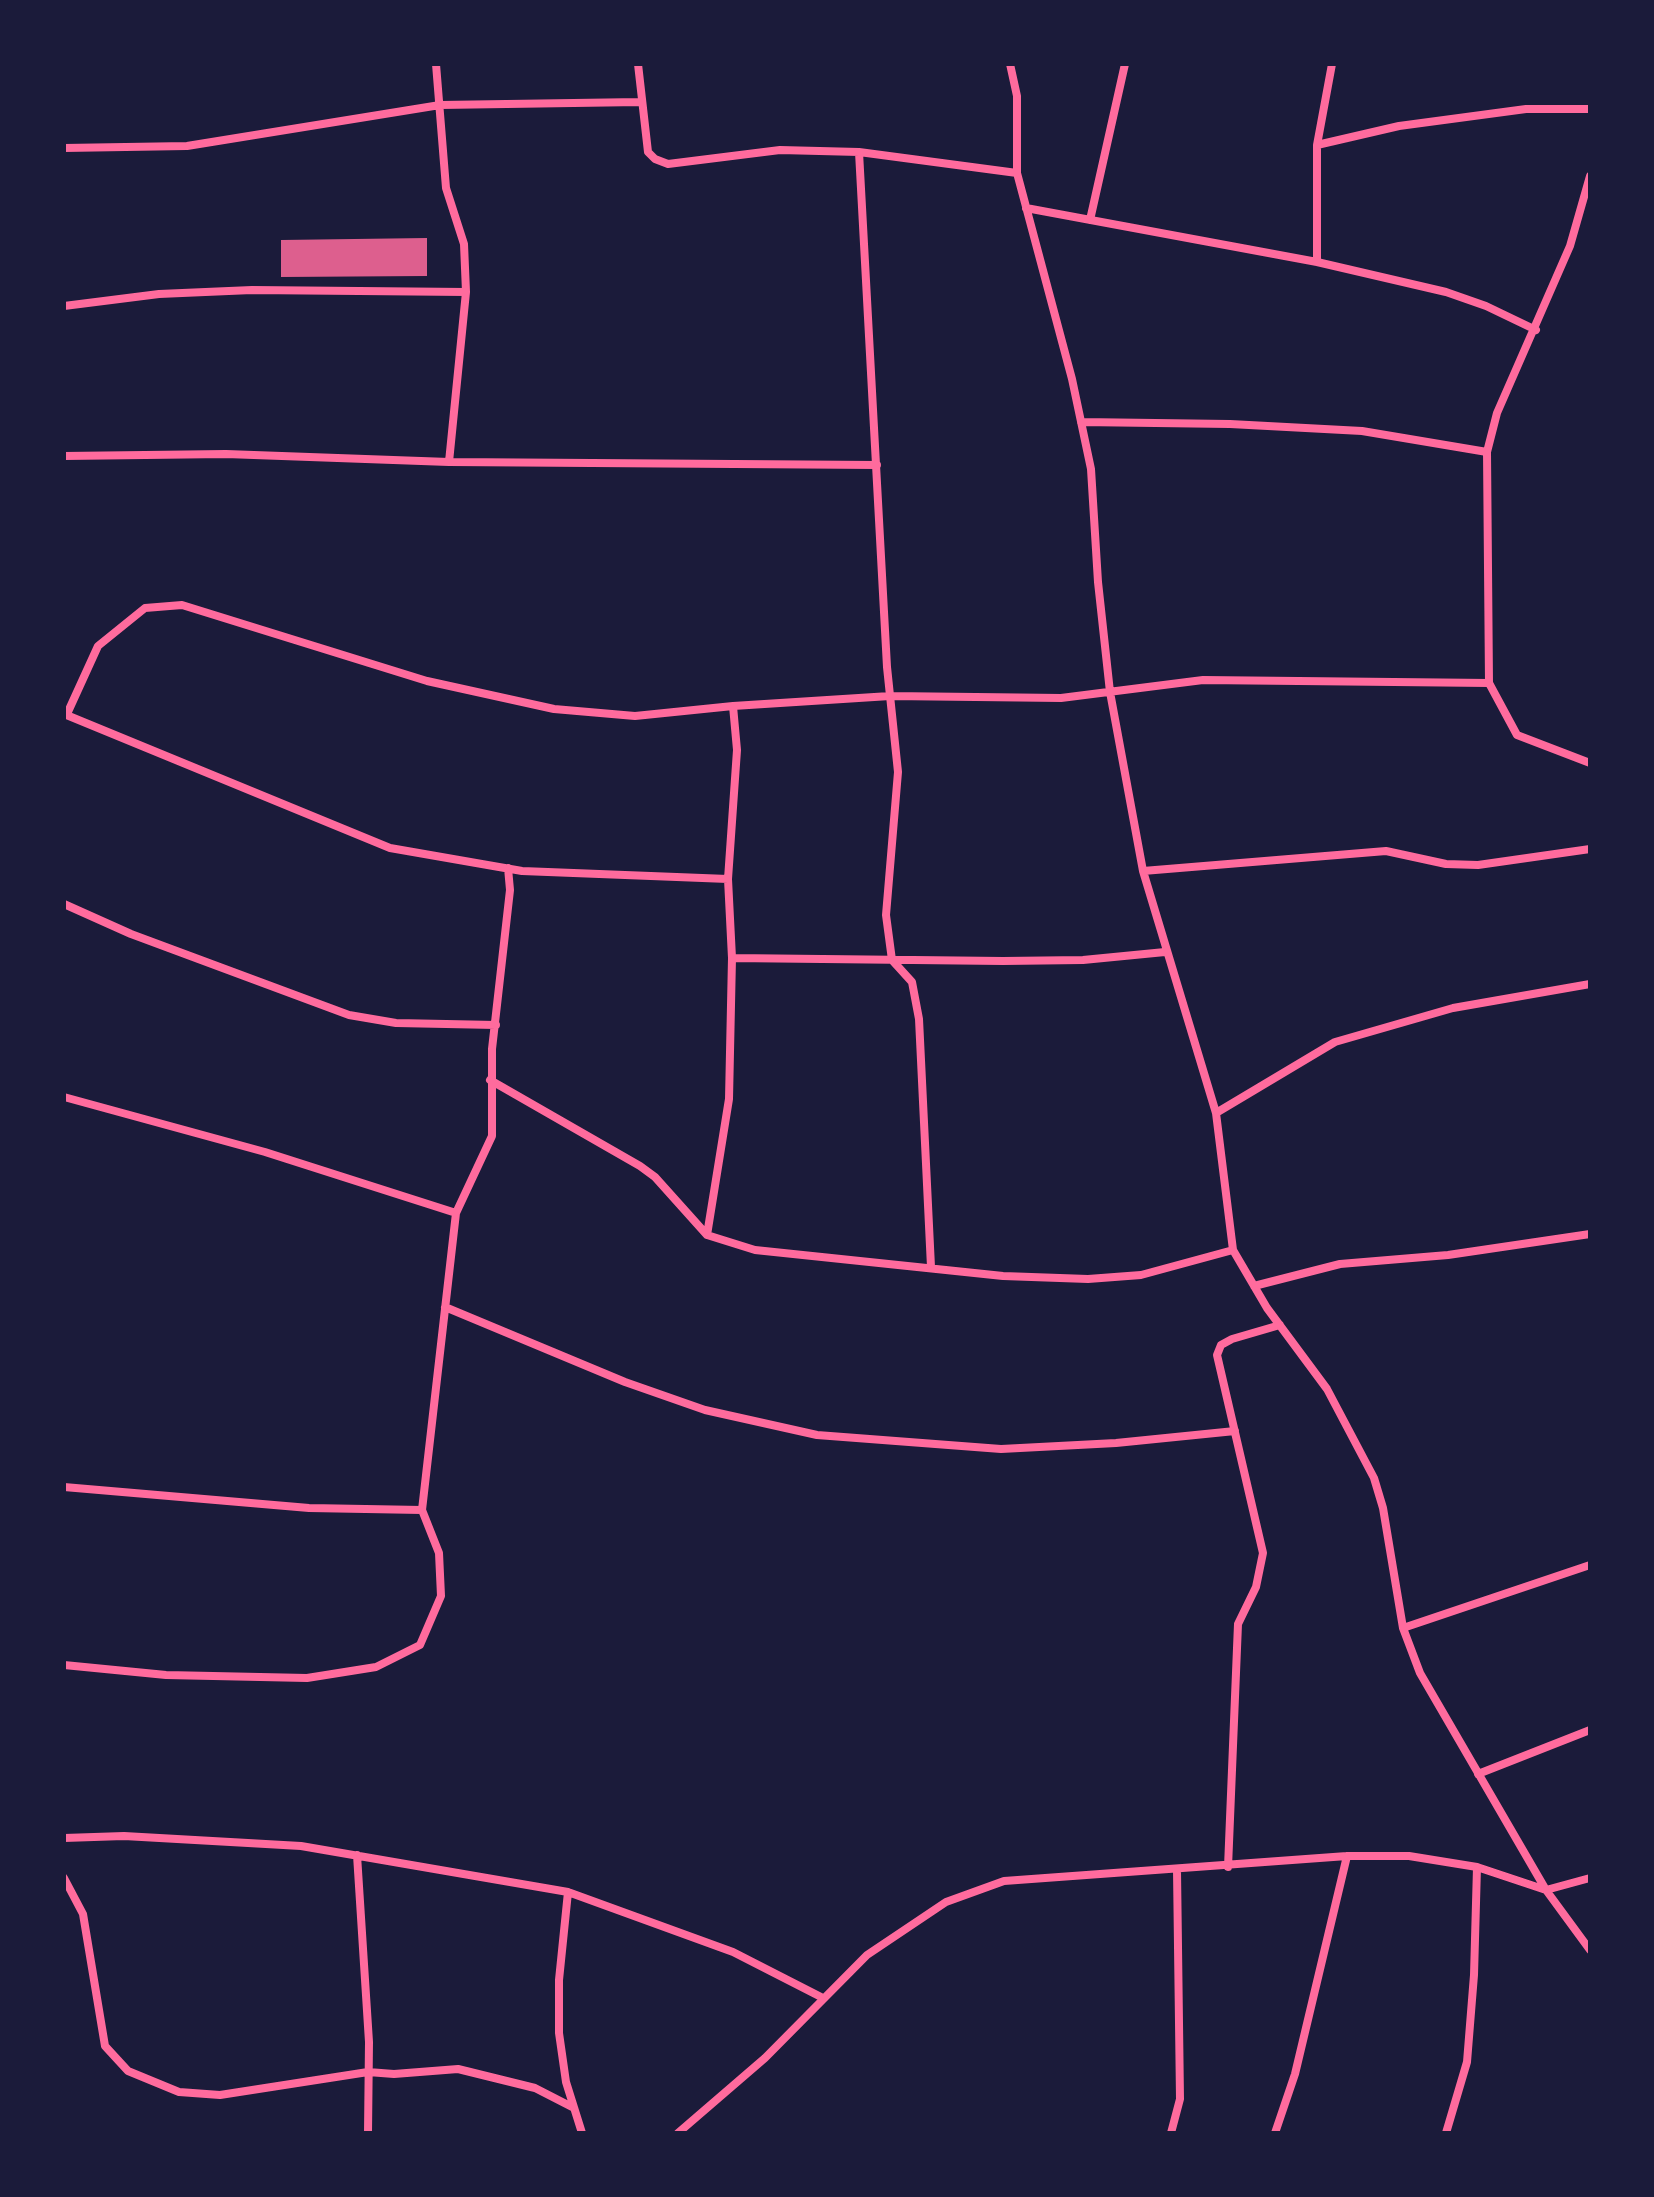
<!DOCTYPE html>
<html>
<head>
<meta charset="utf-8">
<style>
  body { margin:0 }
  #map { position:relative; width:1654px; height:2197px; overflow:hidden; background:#1b1b3a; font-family:"Golos Text",sans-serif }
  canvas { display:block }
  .frame { position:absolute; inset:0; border:66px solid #1b1b3a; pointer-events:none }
</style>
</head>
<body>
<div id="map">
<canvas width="1654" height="2197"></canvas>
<div class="frame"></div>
</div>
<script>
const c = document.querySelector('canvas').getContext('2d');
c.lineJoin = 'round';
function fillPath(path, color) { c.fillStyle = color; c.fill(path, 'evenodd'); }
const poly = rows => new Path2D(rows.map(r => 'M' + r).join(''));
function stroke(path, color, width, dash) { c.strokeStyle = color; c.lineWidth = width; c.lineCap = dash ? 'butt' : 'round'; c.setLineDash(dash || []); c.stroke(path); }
fillPath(poly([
  [427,238,427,276,281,277,281,240]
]), '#dd5f8e');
stroke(poly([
  [436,64,446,188,464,244,466,292,449,462],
  [638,64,648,152,655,159,668,164,780,150,859,152,1017,173],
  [1010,64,1017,96,1017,173,1072,379,1091,469,1098,582,1110,692,1143,871,1216,1113,1233,1250,1267,1308,1327,1389,1374,1478,1383,1508,1403,1628,1420,1673,1546,1890,1590,1950],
  [1317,145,1332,64],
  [64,148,187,146,440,105,640,102],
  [859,152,887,667,898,772,886,915,892,960,912,982,919,1019,931,1267],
  [1026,208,1317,262,1317,145,1399,126,1526,109,1590,109],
  [1090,220,1125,64],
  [1317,262,1446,292,1486,306,1536,330],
  [64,306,159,294,252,290,466,292],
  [1081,422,1230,424,1362,431,1487,452],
  [64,456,226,454,449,462,877,465],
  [1489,683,1487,452,1497,413,1570,246,1590,176],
  [64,714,390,848,522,871,728,879,737,750,733,706,890,696,1061,698,1203,680,1489,683,1517,735,1590,763],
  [67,714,98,646,145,608,182,605,427,681,554,709,635,716,733,706],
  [1143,871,1386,851,1446,864,1478,865,1590,849],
  [64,904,131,934,349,1015,396,1023,496,1025],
  [732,958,1003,961,1083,960,1165,952],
  [490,1080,640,1166,655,1177,707,1235,755,1250,1003,1276,1088,1279,1141,1275,1233,1250],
  [64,1097,265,1152,456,1213],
  [1216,1113,1335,1042,1453,1008,1590,984],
  [707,1235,729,1099,732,958,728,879],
  [1254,1286,1340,1264,1448,1255,1590,1234],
  [445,1307,625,1382,705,1410,817,1435,1001,1449,1116,1443,1235,1431],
  [64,1487,309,1508,422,1510,439,1553,441,1596,420,1645,376,1667,307,1678,166,1675,64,1665],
  [422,1510,456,1213,492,1136,492,1049,510,890,508,868],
  [1403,1628,1590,1565],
  [1478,1774,1590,1730],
  [64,1838,124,1836,301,1846,568,1892,733,1952,823,1998],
  [357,1855,369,2042,368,2133],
  [1228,1867,1238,1624,1256,1587,1263,1553,1217,1355,1221,1345,1232,1339,1280,1325],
  [64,1878,83,1914,105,2046,128,2071,179,2092,220,2095,368,2072,394,2074,458,2069,535,2088,574,2108],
  [568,1892,559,1980,559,2033,566,2082,582,2133],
  [678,2133,765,2058,867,1955,946,1902,1004,1881,1347,1856,1409,1856,1477,1867,1546,1890,1590,1878],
  [1171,2133,1180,2099,1177,1870],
  [1275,2133,1295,2074,1347,1856],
  [1446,2133,1467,2062,1474,1975,1477,1867]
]), '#ff6b9d', 8);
</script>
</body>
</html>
